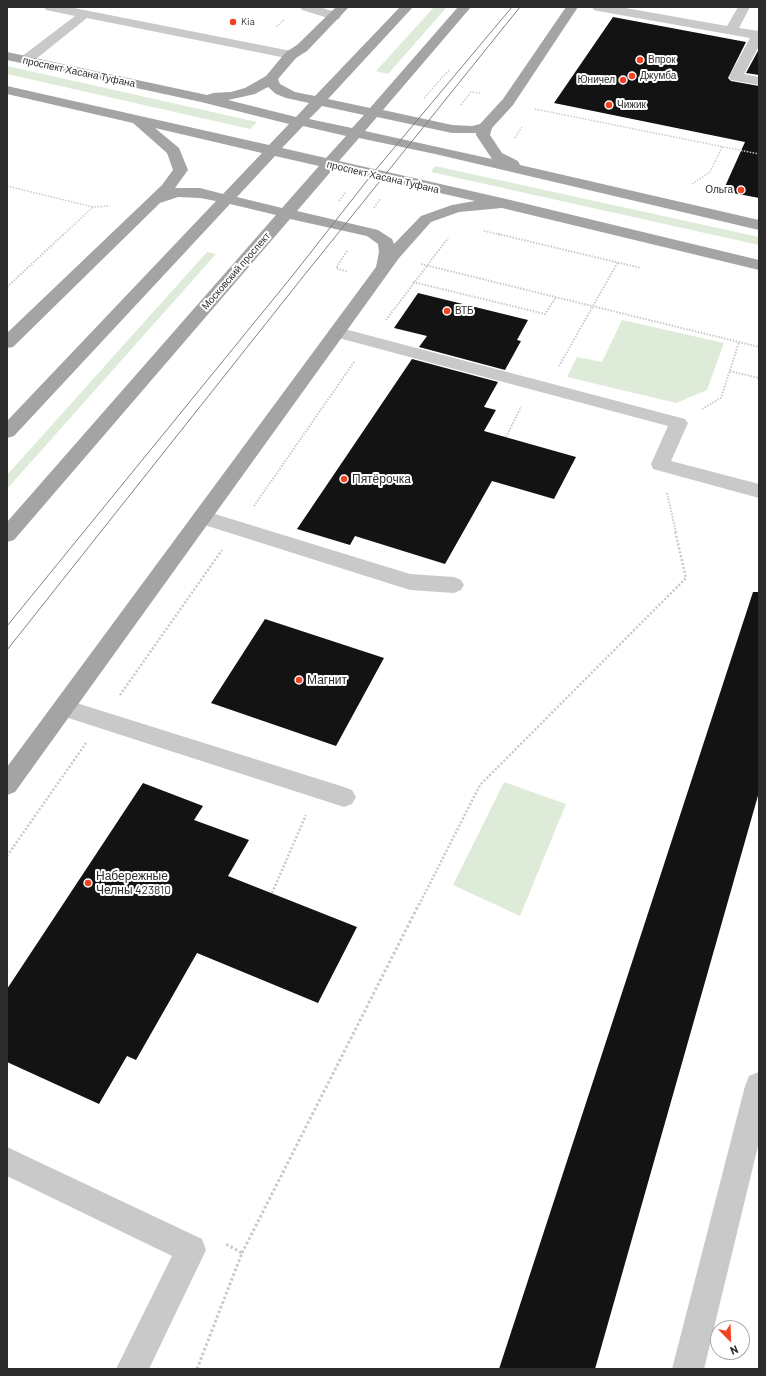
<!DOCTYPE html>
<html>
<head>
<meta charset="utf-8">
<style>
  body { margin:0 }
  #map { position:relative; width:766px; height:1376px; overflow:hidden; background:#fff; font-family:Barlow,sans-serif }
  canvas { display:block }
  .frame { position:absolute; inset:0; border:8px solid #2c2c2c; pointer-events:none }
  .north { position:absolute; left:710px; top:1320px; width:40px; height:40px; box-sizing:border-box; background:#fff; border:1px solid #ababab; border-radius:50%; rotate:157deg; font-size:11px; font-weight:700; line-height:16px; text-align:center; color:#2c2c2c }
  .north::after { content:''; display:block; margin:auto; width:14px; height:18px; background:#f14221; clip-path:polygon(50% 0,100% 100%,50% 72%,0 100%) }
</style>
</head>
<body>
<div id="map">
<canvas width="766" height="1376"></canvas>
<div class="frame"></div>
<div class="north">N</div>
</div>
<script>
const c = document.querySelector('canvas').getContext('2d');
c.lineJoin = 'round';
function fillPath(path, color) { c.fillStyle = color; c.fill(path, 'evenodd'); }
const poly = rows => new Path2D(rows.map(r => 'M' + r).join(''));
function stroke(path, color, width, dash) { c.strokeStyle = color; c.lineWidth = width; c.lineCap = dash ? 'butt' : 'round'; c.setLineDash(dash || []); c.stroke(path); }
function drawText(font, color, halo, rows, align = 'center') {
  c.font = font + ' Barlow,sans-serif'; c.lineWidth = 4; c.setLineDash([]); c.textBaseline = 'middle'; c.strokeStyle = halo; c.fillStyle = color; for (const [text, x, y, turn = 0] of rows) {
    c.save(); c.translate(x, y); c.rotate((+turn || 0) * Math.PI / 180); c.textAlign = isNaN(turn) ? turn : align; if (halo) c.strokeText(text, 0, 0); c.fillText(text, 0, 0); c.restore();
  }
}
fillPath(poly([
  [434,7,447,7,388,74,376,71],
  [7,66,257,122,250,129,7,74],
  [435,166,759,237,759,245,431,172],
  [207,252,216,254,7,489,7,475],
  [622,320,724,343,707,390,676,403,567,377,577,357,602,362],
  [504,782,566,804,520,916,453,885]
]), '#deebd8');
fillPath(poly([
  [613,17,746,42,728,78,731,81,759,86,759,198,723,191,745,142,554,103],
  [759,49,759,75,746,73],
  [418,293,528,320,517,340,521,341,505,370,419,347,427,336,394,328],
  [412,359,498,382,484,407,496,410,484,431,576,457,554,499,492,481,445,564,355,536,350,545,297,529],
  [753,592,759,592,759,792,595,1369,499,1369],
  [265,619,384,658,336,746,211,703],
  [143,783,203,806,194,820,249,840,228,876,357,927,318,1003,197,953,136,1060,127,1056,99,1104,7,1062,7,989]
]), '#131313');
stroke(poly([
  [276,27,284,20],
  [424,98,449,70],
  [461,105,471,92,480,93],
  [535,109,759,154],
  [515,138,522,127],
  [692,184,710,172,722,147],
  [7,186,93,207,110,206],
  [339,201,346,192],
  [374,208,380,199],
  [484,231,502,235],
  [63,235,93,207]
]), '#c9c9c9', 1.5, [1.5, 1.5]);
stroke(poly([
  [498,234,641,268],
  [347,251,336,268,348,272],
  [421,264,759,347],
  [413,282,545,314,556,297],
  [7,287,64,234],
  [386,320,448,238],
  [559,366,618,262],
  [730,371,759,378],
  [702,409,721,398,739,342],
  [506,437,521,407],
  [667,493,676,532],
  [254,506,354,362]
]), '#c9c9c9', 2, [1.5, 1.5]);
stroke(poly([
  [120,695,222,550],
  [7,856,86,743],
  [272,893,306,815],
  [419,905,480,785,686,578,675,531]
]), '#c9c9c9', 2.5, [2, 2]);
stroke(poly([
  [242,1253,419,904],
  [197,1369,242,1253,224,1243]
]), '#c9c9c9', 3, [2.5, 2.5]);
fillPath(poly([
  [44,7,69,7,291,51,296,52,298,55,296,58,291,59,87,18,31,63,21,63,19,60,21,57,75,16,46,10,44,7],
  [300,7,319,7,339,13,341,16,339,19,335,20,302,10,300,7],
  [592,7,620,7,727,26,738,7,750,7,739,28,759,31,759,46,744,74,759,77,759,85,731,80,729,77,750,38,598,11,594,10,592,7],
  [337,327,685,419,688,423,671,461,759,484,759,498,653,469,651,464,668,426,331,336,328,332,331,328,337,327],
  [202,510,410,574,454,577,461,580,464,585,461,590,454,593,410,590,195,522,192,517,195,512,202,510],
  [64,699,344,787,352,790,356,797,352,804,344,807,56,714,53,708,56,702,64,699],
  [759,1072,759,1142,704,1369,672,1369,745,1086,749,1076,759,1072],
  [7,1147,202,1239,206,1250,149,1369,116,1369,172,1256,7,1176,7,1147]
]), '#c9c9c9');
fillPath(poly([
  [336,7,349,7,307,51,296,58,278,79,280,84,295,92,315,96,400,7,413,7,328,99,370,108,458,7,471,7,383,110,452,125,472,126,480,124,503,99,566,7,578,7,513,105,492,128,490,135,502,153,518,161,520,165,759,220,759,230,435,154,359,138,339,161,502,198,759,260,759,270,502,208,459,212,431,222,399,258,15,792,7,795,7,767,376,267,379,252,378,244,367,236,290,219,14,540,7,542,7,522,276,215,230,204,14,436,7,438,7,421,216,201,200,198,178,197,160,203,13,347,7,348,7,333,162,185,173,170,167,153,133,123,7,94,7,86,269,145,289,124,201,102,7,60,7,52,207,95,213,93,231,92,245,88,266,76,286,52,297,45,336,7],
  [268,87,276,94,286,98,309,103,296,117,228,100,255,94,268,87],
  [322,106,364,115,352,128,309,119,322,106],
  [377,117,452,133,476,133,476,135,492,159,365,131,377,117],
  [303,126,346,136,326,158,282,148,303,126],
  [155,128,262,153,223,194,200,188,175,188,188,170,179,148,155,128],
  [275,156,319,166,282,208,237,197,275,156],
  [333,169,475,201,452,205,421,216,394,244,392,239,378,230,297,211,333,169]
]), '#a4a4a4');
stroke(poly([
  [7,626,293,275,373,173,512,7],
  [7,650,302,278,520,7]
]), '#818181', 1);
for (const [x, y, r, color] of [
  [233,22,4,"#f14221"],
  [640,60,4,"#f14221"],
  [632,76,4,"#f14221"],
  [623,80,4,"#f14221"],
  [609,105,4,"#f14221"],
  [741,190,4,"#f14221"],
  [447,311,4,"#f14221"],
  [344,479,4,"#f14221"],
  [299,680,4,"#f14221"],
  [88,883,4,"#f14221"]
]) { const dot = new Path2D(); dot.arc(x, y, r, 0, 2 * Math.PI); c.fillStyle = color; c.fill(dot); stroke(dot, '#fff', 1.5); }
drawText('10px', '#2c2c2c', '#fff', [
  ["Kia",241,22],
  ["Впрок",648,60],
  ["Джумба",640,76],
  ["Юничел",615,80,"right"],
  ["Чижик",617,105],
  ["Ольга",733,190,"right"],
  ["ВТБ",455,311]
], 'left');
drawText('10px', '#2c2c2c', '#fff', [
  ["проспект Хасана Туфана",79,72,12],
  ["проспект Хасана Туфана",383,177,13],
  ["Московский проспект",236,271,-49]
]);
drawText('12px', '#2c2c2c', '#fff', [
  ["Пятёрочка",352,479],
  ["Магнит",307,680],
  ["Набережные",96,876],
  ["Челны 423810",96,890]
], 'left');
</script>
</body>
</html>
